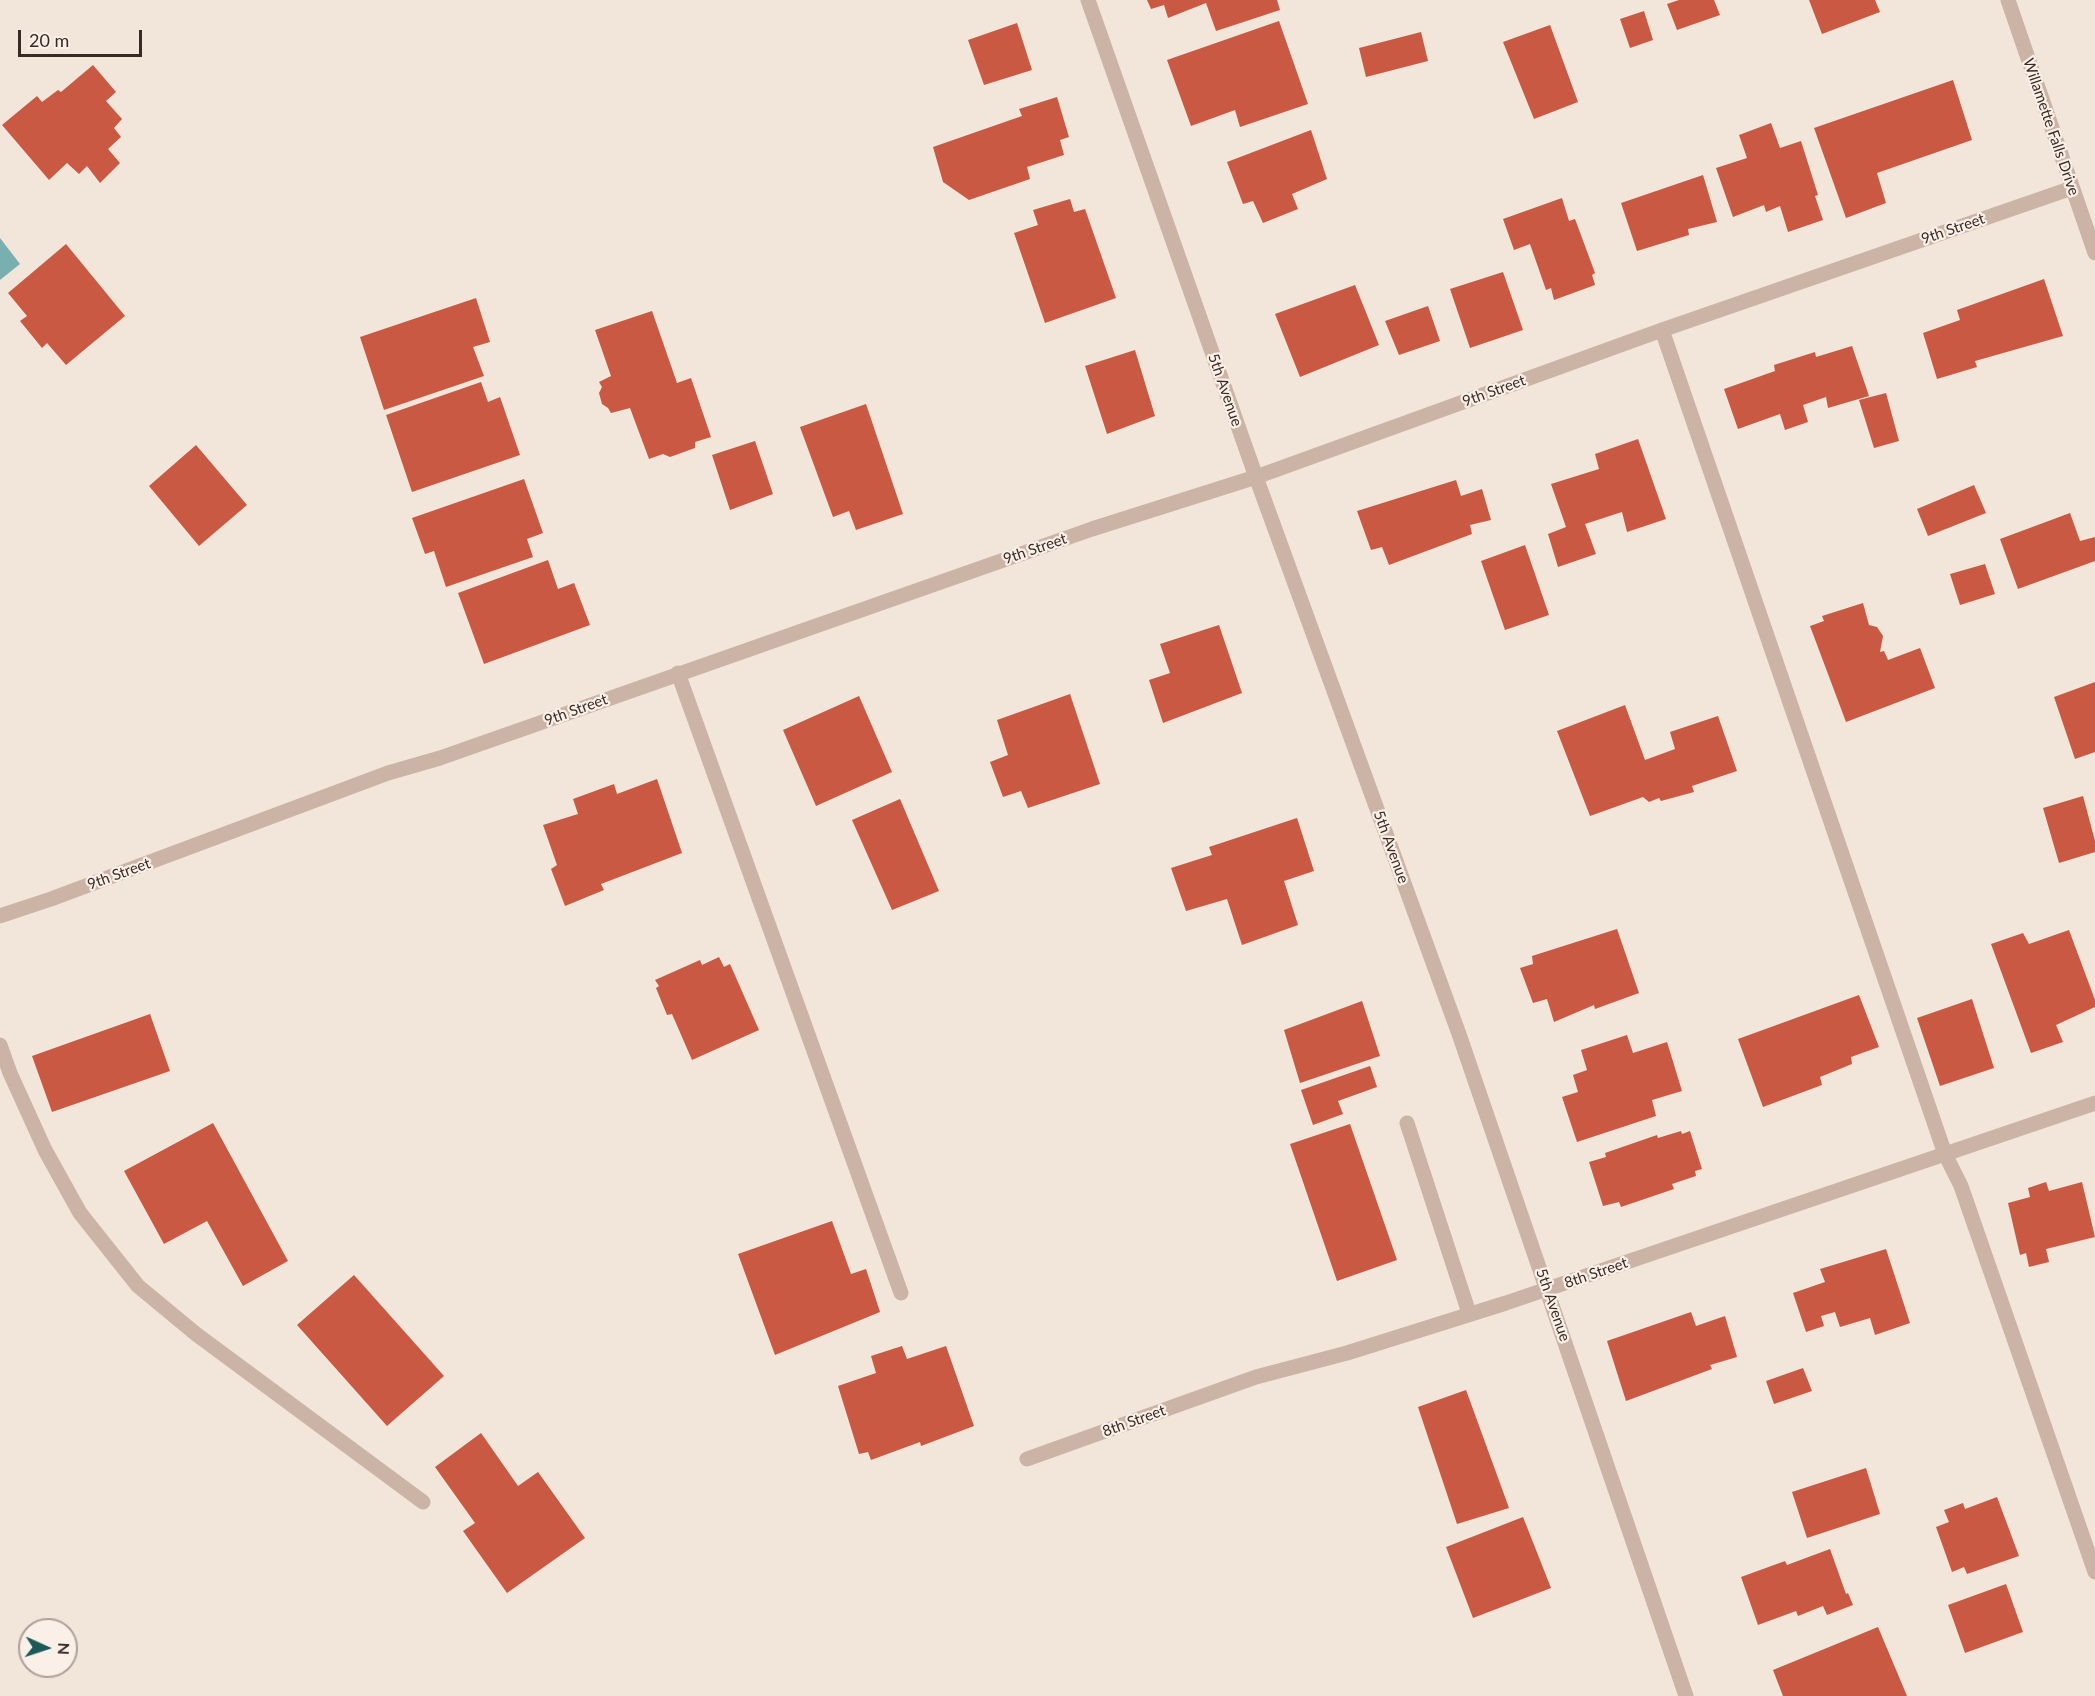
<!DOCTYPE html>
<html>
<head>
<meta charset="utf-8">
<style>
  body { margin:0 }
  #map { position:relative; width:2095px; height:1696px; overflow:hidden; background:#f2e5da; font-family:Lato,sans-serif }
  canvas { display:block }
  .north { position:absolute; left:18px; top:1618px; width:60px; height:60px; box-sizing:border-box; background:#faf0e7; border:2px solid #aca19a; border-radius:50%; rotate:93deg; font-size:16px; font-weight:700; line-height:24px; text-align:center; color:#372b27 }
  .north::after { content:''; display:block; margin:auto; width:21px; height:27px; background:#1c5959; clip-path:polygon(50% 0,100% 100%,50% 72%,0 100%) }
  .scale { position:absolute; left:18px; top:30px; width:124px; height:27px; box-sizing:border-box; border:3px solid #372b27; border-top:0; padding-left:8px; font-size:18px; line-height:21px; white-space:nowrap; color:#372b27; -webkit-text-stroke:4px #faf0e7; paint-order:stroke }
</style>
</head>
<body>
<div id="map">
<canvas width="2095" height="1696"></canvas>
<div class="north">N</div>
<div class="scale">20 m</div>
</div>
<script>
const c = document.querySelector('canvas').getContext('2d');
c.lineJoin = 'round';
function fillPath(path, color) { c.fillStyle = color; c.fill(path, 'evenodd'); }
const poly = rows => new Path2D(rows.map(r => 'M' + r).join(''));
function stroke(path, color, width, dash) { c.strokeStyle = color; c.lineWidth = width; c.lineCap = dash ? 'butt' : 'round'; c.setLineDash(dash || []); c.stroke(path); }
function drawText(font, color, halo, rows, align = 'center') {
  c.font = font + ' Lato,sans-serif'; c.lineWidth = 4.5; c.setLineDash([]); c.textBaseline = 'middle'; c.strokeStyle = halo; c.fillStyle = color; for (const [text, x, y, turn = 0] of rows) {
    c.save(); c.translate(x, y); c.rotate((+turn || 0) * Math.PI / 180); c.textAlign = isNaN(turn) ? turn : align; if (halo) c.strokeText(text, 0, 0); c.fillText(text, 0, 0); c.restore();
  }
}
fillPath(poly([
  [0,238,20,264,0,280]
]), '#79b0af');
fillPath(poly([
  [1147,0,1277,0,1280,10,1216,31,1206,3,1168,18,1164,5,1151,9],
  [1679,0,1714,0,1720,15,1677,30,1667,4],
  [1809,0,1875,0,1880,12,1822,34],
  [1644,11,1653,40,1630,48,1620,19],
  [1279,21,1308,104,1240,127,1235,110,1191,126,1167,60],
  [1017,23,1032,70,984,85,968,40],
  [1550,25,1578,102,1534,119,1503,42],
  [1421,32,1428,61,1366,77,1359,48],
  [93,65,116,92,106,101,122,119,114,128,121,137,108,149,120,163,100,183,87,166,79,174,67,163,49,180,2,125,37,96,42,102,58,90,61,92],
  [1953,80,1972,140,1877,173,1886,203,1846,218,1814,128],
  [1057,97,1069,137,1060,140,1064,155,1027,167,1030,179,969,200,943,182,933,147,1022,116,1019,109],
  [1771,123,1780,148,1801,141,1818,195,1815,196,1823,220,1788,232,1780,206,1766,212,1764,205,1733,217,1716,168,1747,158,1739,135],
  [1311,130,1327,179,1292,194,1298,209,1263,223,1253,201,1243,204,1227,162],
  [1703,175,1717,222,1688,229,1689,235,1637,251,1621,203],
  [1562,198,1569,221,1575,219,1595,273,1592,275,1595,285,1554,300,1551,288,1546,290,1530,244,1514,250,1503,219],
  [1070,199,1074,212,1085,209,1116,298,1045,323,1014,233,1038,225,1033,210],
  [66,244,125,316,66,365,47,343,42,348,20,321,27,316,8,293],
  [1503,272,1523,330,1470,348,1450,289],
  [2044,279,2063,336,1975,361,1977,367,1937,379,1923,333,1960,320,1957,310],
  [1355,285,1379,345,1300,377,1275,314],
  [476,298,490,342,473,347,484,376,384,410,360,337],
  [1428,306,1440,341,1399,355,1385,321],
  [652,311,677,383,691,378,711,437,695,442,695,448,670,457,663,454,649,459,630,408,611,413,608,408,602,404,599,393,602,387,599,382,611,376,595,330],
  [1852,346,1869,396,1828,408,1826,397,1803,405,1808,422,1785,430,1780,414,1738,429,1724,389,1775,371,1774,365,1815,352,1816,357],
  [1135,350,1155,416,1107,434,1085,366],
  [481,382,488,402,500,397,520,455,412,492,386,415],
  [1886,393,1899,441,1874,448,1859,400],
  [866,404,903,514,856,530,849,511,833,517,800,427],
  [1638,439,1666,519,1627,532,1622,512,1585,524,1596,554,1558,567,1548,534,1566,527,1551,484,1599,469,1595,454],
  [755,441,773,494,730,510,712,455],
  [196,445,247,505,199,546,149,486],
  [524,479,543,533,527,539,533,557,446,587,434,551,425,554,412,518],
  [1456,480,1461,496,1482,489,1491,520,1470,525,1472,534,1389,565,1382,547,1371,550,1357,511],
  [1974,485,1986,513,1928,536,1917,509],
  [2070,513,2080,541,2095,537,2095,561,2018,589,2000,539],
  [1525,545,1549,615,1505,630,1481,561],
  [548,560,558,589,574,583,590,625,484,664,458,593],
  [1985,564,1995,594,1960,605,1950,574],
  [1863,603,1869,625,1877,627,1883,636,1880,652,1884,651,1888,660,1920,648,1935,688,1846,722,1810,626,1824,621,1822,616],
  [1219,625,1242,693,1163,723,1149,680,1170,673,1160,644],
  [2095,682,2095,752,2075,759,2054,697],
  [1070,694,1100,784,1028,808,1021,791,1003,797,990,762,1008,755,997,720],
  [859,696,892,772,816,806,783,730],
  [1625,705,1645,760,1675,749,1670,732,1718,716,1737,771,1692,786,1694,792,1661,801,1659,798,1649,802,1643,797,1590,816,1557,731],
  [657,779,682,853,601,884,604,890,565,906,551,869,557,865,543,825,578,814,573,799,614,784,617,794],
  [2083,796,2095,841,2095,852,2059,863,2043,808],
  [900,799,939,891,892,910,852,820],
  [1297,818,1314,871,1284,881,1298,925,1242,945,1227,899,1186,911,1171,868,1212,855,1209,847],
  [1617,929,1639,993,1595,1009,1594,1005,1554,1022,1547,999,1533,1003,1520,968,1533,964,1532,956],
  [2069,930,2095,1000,2095,1007,2056,1025,2063,1042,2031,1053,1991,944,2023,933,2029,944],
  [719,957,724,967,730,964,759,1030,692,1060,672,1014,667,1015,656,988,659,986,655,980,700,960,702,965],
  [1859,995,1879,1047,1851,1057,1852,1064,1820,1077,1822,1085,1763,1107,1738,1039],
  [1972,999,1994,1068,1940,1086,1917,1018],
  [1362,1001,1380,1056,1300,1083,1284,1030],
  [150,1014,170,1071,52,1112,32,1056],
  [1627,1035,1633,1053,1667,1042,1682,1091,1652,1100,1656,1116,1577,1142,1562,1097,1578,1092,1573,1075,1587,1070,1581,1050],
  [1370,1066,1377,1087,1338,1101,1343,1114,1313,1125,1301,1090],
  [213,1123,288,1261,243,1286,207,1221,164,1244,124,1171],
  [1350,1124,1397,1260,1337,1281,1290,1144],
  [1681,1131,1682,1134,1690,1131,1702,1169,1695,1171,1696,1176,1672,1184,1674,1189,1621,1207,1619,1202,1603,1206,1589,1162,1606,1157,1605,1153,1657,1135,1658,1138],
  [2046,1182,2049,1191,2082,1182,2095,1237,2046,1249,2049,1262,2029,1267,2026,1253,2020,1255,2008,1203,2030,1197,2028,1188],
  [832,1221,851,1274,866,1269,880,1312,775,1355,738,1254],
  [1886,1249,1910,1323,1875,1335,1870,1318,1840,1327,1835,1312,1821,1316,1824,1326,1806,1332,1793,1293,1825,1282,1820,1269],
  [354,1275,444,1376,387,1426,297,1325],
  [1691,1312,1696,1326,1725,1316,1737,1357,1710,1365,1712,1369,1626,1401,1607,1341],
  [902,1346,907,1359,946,1346,974,1426,921,1446,920,1442,871,1460,868,1452,859,1454,838,1386,876,1373,871,1356],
  [1803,1368,1812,1391,1774,1404,1766,1381],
  [1466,1390,1509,1508,1457,1524,1418,1407],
  [481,1433,518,1486,538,1472,585,1538,507,1593,463,1531,475,1523,435,1467],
  [1866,1468,1880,1514,1807,1538,1792,1492],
  [1997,1497,2019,1556,1967,1574,1964,1567,1952,1572,1936,1527,1949,1522,1944,1510,1963,1503,1965,1509],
  [1523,1517,1551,1588,1473,1618,1446,1547],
  [1830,1549,1846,1594,1848,1593,1853,1605,1827,1615,1823,1606,1798,1616,1796,1611,1758,1625,1741,1577,1785,1561,1787,1565],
  [2006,1584,2023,1632,1965,1653,1948,1605],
  [1878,1627,1907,1696,1783,1696,1773,1670]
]), '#c95942');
stroke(poly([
  [1662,330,1945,1154,1961,1186,2095,1572],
  [678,673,901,1293],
  [0,1045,10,1073,45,1150,80,1213,138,1286,196,1334,423,1502],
  [1407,1123,1469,1313]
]), '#cbb4a6', 15);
stroke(poly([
  [1088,0,1256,477,1459,1034,1686,1696],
  [2008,0,2095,253],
  [0,916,51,899,388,773,440,758,1092,529,1256,477,1662,330,2072,188],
  [1027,1459,1256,1377,1347,1353,1506,1303,2095,1103]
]), '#cbb4a6', 15);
drawText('15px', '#372b27', '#faf0e7', [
  ["Willamette Falls Drive",2051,127,71],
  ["9th Street",1953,229,-19],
  ["5th Avenue",1225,390,71],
  ["9th Street",1494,391,-20],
  ["9th Street",1035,549,-19],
  ["9th Street",576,710,-20],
  ["5th Avenue",1391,847,70],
  ["9th Street",119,874,-20],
  ["8th Street",1596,1273,-19],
  ["5th Avenue",1553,1305,71],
  ["8th Street",1134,1421,-20]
]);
</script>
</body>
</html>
